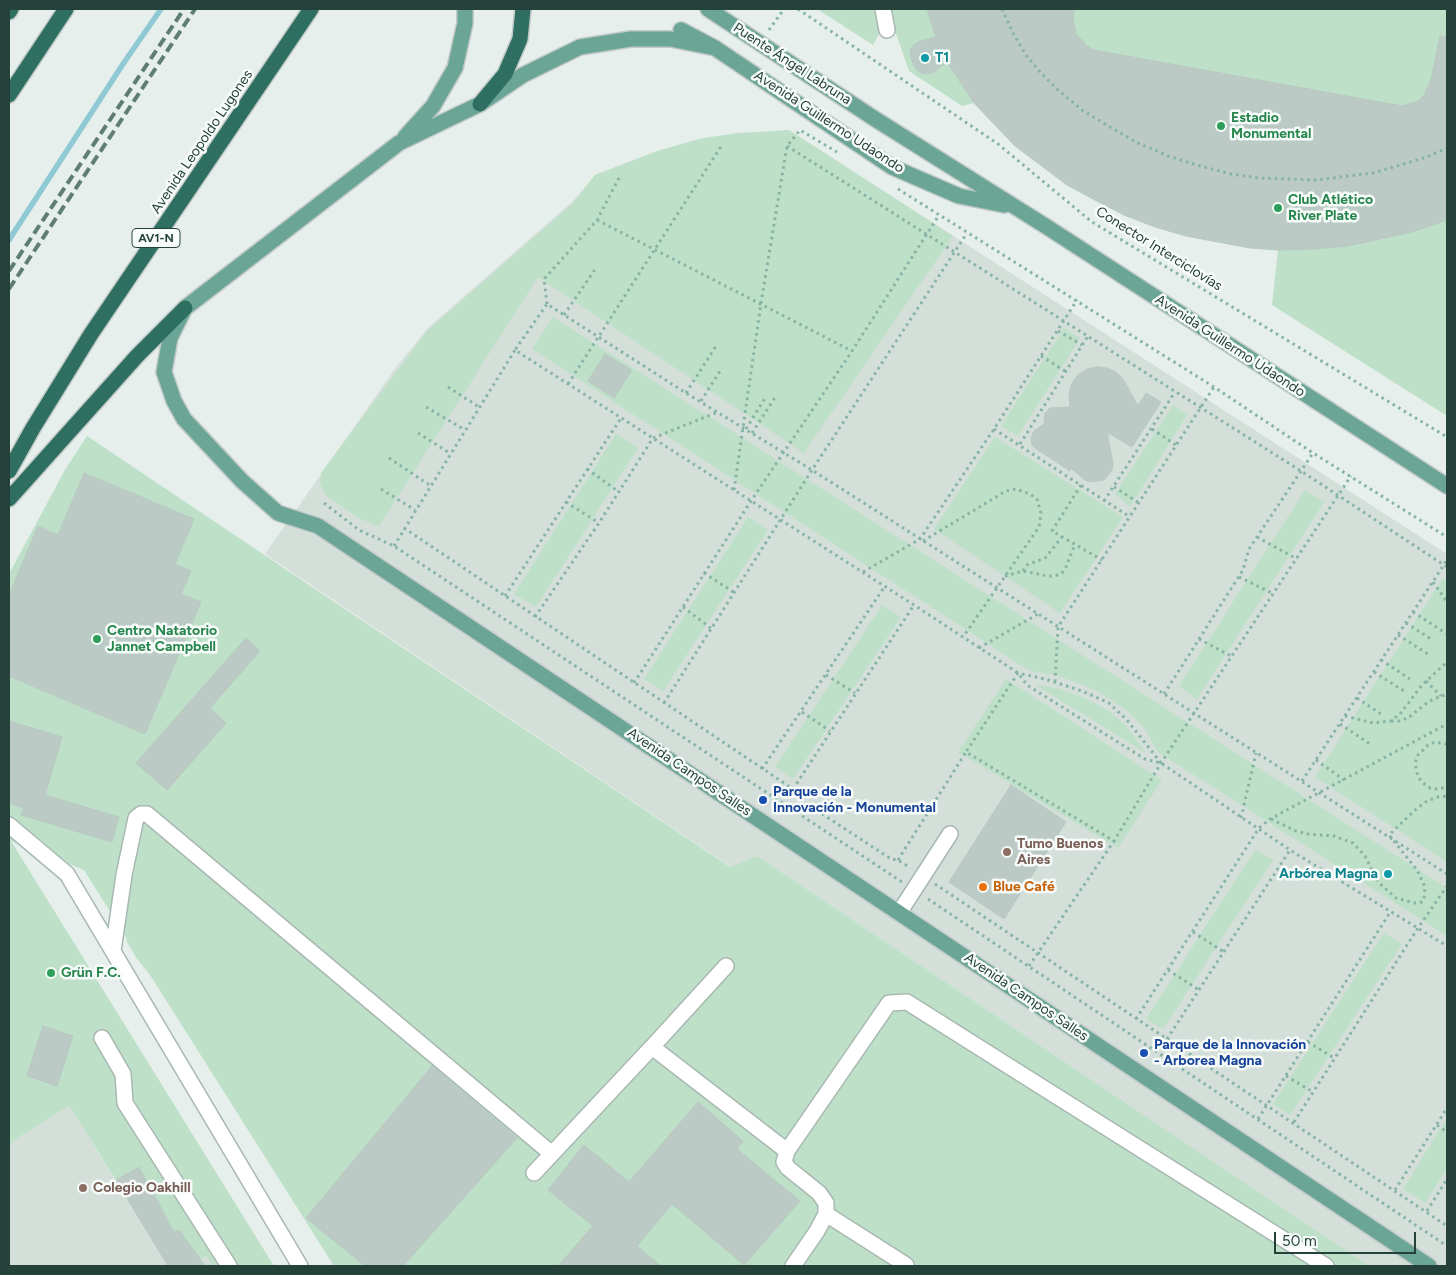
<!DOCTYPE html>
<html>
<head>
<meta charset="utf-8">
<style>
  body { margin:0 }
  #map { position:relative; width:1456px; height:1275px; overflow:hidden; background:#e6efeb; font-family:Figtree,sans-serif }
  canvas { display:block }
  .frame { position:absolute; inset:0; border:10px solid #24423a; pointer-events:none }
  .scale { position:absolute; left:1274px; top:1232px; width:142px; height:22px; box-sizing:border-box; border:2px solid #24423a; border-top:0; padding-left:6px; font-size:15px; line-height:18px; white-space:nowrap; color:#24423a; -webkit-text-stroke:4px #f7fbf9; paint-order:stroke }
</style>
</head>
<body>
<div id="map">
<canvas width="1456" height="1275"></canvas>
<div class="frame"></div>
<div class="scale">50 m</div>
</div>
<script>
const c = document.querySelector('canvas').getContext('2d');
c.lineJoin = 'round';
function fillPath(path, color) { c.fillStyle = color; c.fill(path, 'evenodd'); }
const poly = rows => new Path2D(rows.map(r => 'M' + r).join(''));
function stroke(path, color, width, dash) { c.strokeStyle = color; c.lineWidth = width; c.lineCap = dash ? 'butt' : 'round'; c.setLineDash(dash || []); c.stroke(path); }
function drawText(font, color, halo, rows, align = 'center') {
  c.font = font + ' Figtree,sans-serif'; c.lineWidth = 5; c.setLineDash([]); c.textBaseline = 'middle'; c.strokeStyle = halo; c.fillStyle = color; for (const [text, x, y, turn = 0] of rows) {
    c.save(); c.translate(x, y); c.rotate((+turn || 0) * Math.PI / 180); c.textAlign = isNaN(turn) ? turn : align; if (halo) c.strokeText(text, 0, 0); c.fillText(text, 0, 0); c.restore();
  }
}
fillPath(poly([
  [789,130,1447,554,1447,1266,1370,1266,757,856,731,867,265,554,394,370,428,328,573,201,597,174,679,145,709,137],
  [69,1106,115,1179,139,1167,149,1186,153,1184,158,1191,153,1195,174,1232,179,1230,184,1237,195,1263,206,1256,212,1266,9,1266,9,1147,13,1141]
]), '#d4dfda');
fillPath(poly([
  [817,9,1447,9,1447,416,1272,305,1278,250,1250,248,1186,236,1155,227,1124,215,1095,201,1067,185,1015,146,974,103,962,106,909,71,894,28,880,32,873,45],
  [789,130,953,236,804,453,538,277,379,526,360,519,325,495,320,483,321,473,427,331,572,204,595,175,657,151,699,139,738,133],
  [553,317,1447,888,1447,936,1158,752,1144,728,1125,709,1095,690,1056,675,1030,671,532,349],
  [1064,328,1080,338,1018,436,1001,426],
  [1173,405,1187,415,1130,507,1115,494],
  [616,434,638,448,536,607,514,594],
  [87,436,730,867,757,856,1370,1266,334,1266,150,975,137,959,127,942,126,937,84,870,11,841,274,1266,212,1266,206,1256,194,1263,184,1237,179,1230,174,1232,153,1195,158,1191,153,1184,149,1186,138,1167,116,1180,69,1106,13,1141,9,1147,9,574,66,468],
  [995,437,1123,517,1060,613,934,529],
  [1305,490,1324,502,1197,699,1179,686],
  [748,517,768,530,663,691,644,679],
  [1443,578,1447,582,1447,862,1315,777],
  [882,605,901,617,793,779,775,767],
  [1006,679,1162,780,1118,848,958,752],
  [1034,684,1060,689,1087,699,1107,710,1121,721,1135,737,1146,753],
  [1255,850,1273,860,1163,1029,1146,1019],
  [1384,933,1402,944,1290,1115,1273,1104],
  [1447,1118,1447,1169,1425,1203,1403,1189]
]), '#bfe0c8');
stroke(poly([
  [9,240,123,64,161,9]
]), '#8ec9d4', 5.5);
const building = poly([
  [927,9,1074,9,1073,21,1076,34,1087,46,1094,50,1402,106,1418,101,1424,95,1431,80,1440,36,1447,37,1447,220,1412,232,1348,246,1315,249,1279,250,1250,248,1186,236,1155,227,1124,215,1067,185,1015,146,974,103,947,62,932,73,926,74,921,73,915,68,911,58,910,51,913,46,918,42,936,37,927,9],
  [605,354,632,370,614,398,588,381,605,354],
  [1097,367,1107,368,1116,372,1123,379,1138,406,1146,393,1161,402,1132,447,1107,432,1113,464,1112,470,1104,480,1091,482,1085,480,1071,468,1070,471,1035,448,1032,445,1031,438,1034,431,1044,424,1045,413,1050,408,1070,407,1069,393,1072,383,1078,375,1087,369,1097,367],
  [84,473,194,519,175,564,191,571,181,594,201,602,145,734,9,676,9,595,38,526,58,535,84,473],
  [246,638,260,651,210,708,226,723,167,790,136,763,246,638],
  [9,721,62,737,45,795,119,817,112,842,21,815,24,808,9,803,9,721],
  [1011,785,1066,822,1004,919,949,882,1011,785],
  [43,1026,73,1036,57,1086,27,1076,43,1026],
  [432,1066,517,1138,403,1266,365,1266,306,1218,432,1066],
  [698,1102,743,1141,737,1149,800,1201,744,1265,672,1204,637,1246,661,1266,558,1266,593,1226,548,1190,584,1145,629,1182,698,1102],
  [139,1167,174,1232,179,1230,205,1266,168,1266,116,1180,139,1167]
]);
fillPath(building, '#bbcac4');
stroke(building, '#b8c9c2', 1);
const minor = poly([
  [883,9,887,30],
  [9,825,67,874,300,1266],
  [899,913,950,834],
  [113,951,124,875,136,818,141,814,147,814,552,1154],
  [726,966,652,1047,787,1151,889,1003,907,1002,1326,1266],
  [102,1038,123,1074,125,1103,229,1266],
  [787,1151,784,1162,788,1168,819,1193,826,1203,826,1214,817,1231,793,1266],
  [534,1173,652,1047],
  [826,1214,906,1265]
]);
const major = poly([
  [708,9,875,119,1047,227,1447,486],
  [681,30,715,48,892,167,959,196,1004,205],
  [715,48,670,39,631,39,580,47,523,75,480,104,399,143,185,308,170,338,164,372,174,401,184,419,242,481,278,513,318,526,1429,1266],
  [405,137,433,106,455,68,465,23,465,9]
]);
const highway = poly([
  [9,12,11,9],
  [9,95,66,9],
  [480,104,505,74,520,39,523,9],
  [9,471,33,428,91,334,311,9],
  [9,499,137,356,185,308]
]);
stroke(minor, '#a8b8b2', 18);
stroke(major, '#c2cac8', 18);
stroke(highway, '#c2cac8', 18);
stroke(poly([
  [798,9,998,144,1092,222,1447,437],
  [1002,9,1014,35,1026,55,1041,73,1057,89,1082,110,1110,127,1138,143,1168,156,1200,166,1231,174,1259,178,1316,180,1373,173,1427,157,1447,148],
  [769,30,784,9],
  [787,146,1301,471,1447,567],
  [898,189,1214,387,1313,453,1447,537],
  [597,220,852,351],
  [547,304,544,279,597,220,619,178],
  [564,315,596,268],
  [1058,331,1082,345],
  [1041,356,1065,371],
  [568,384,722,145],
  [448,387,479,407],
  [686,393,716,346],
  [701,401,722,368],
  [426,407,465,430],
  [746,429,765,398],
  [994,429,1130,517],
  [1152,429,1176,445],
  [418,433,451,454],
  [752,433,776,396],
  [1020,444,1088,336],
  [389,458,431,486],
  [587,469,619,492],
  [1081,485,1052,531,1102,560],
  [1114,487,1139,503],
  [381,489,415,510],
  [734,490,761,303,787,146,800,130,837,152],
  [1104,501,1175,392],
  [566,502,599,523],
  [324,503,359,530,394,546,902,882],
  [404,528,793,789,807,804,891,859,898,860,909,867],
  [1257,537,1297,559],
  [923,541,1006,491,1016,489,1030,494,1037,499,1041,513,1039,527,963,637],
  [394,546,515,350],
  [1023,571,1027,565,1045,558,1062,537],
  [863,572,920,539,994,429,1077,300],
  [704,573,735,593],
  [1005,576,1023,571,1047,576,1055,576,1062,573,1066,567,1075,544],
  [1239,577,1274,594],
  [1433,582,1447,602],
  [505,596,621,418],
  [683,607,712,629],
  [1413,612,1447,634],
  [535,617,599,523,653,438,718,412],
  [1406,623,1431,639],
  [1398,635,1431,656],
  [1199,639,1233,657],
  [979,648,1038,614],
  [1381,660,1410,679],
  [1374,672,1404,691],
  [826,675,855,693],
  [1426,681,1441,696],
  [1055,682,1058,627,1214,387],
  [634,683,751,501,852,351,939,215],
  [1164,694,1243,570,1249,549,1313,453],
  [1357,698,1384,716],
  [664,703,812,470,967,233],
  [802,712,830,731],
  [1345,716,1373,723,1391,721,1400,714,1422,685,1447,662],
  [1391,721,1399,721,1408,718,1428,702,1441,696,1447,695],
  [1340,724,1370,744],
  [1447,744,1435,742,1428,745,1418,755,1415,763,1418,777,1423,783,1430,788,1437,789,1447,787],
  [1316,760,1344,780],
  [1161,763,1127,720,1109,703,1082,691,1045,679,1018,673,966,752,1114,841,1161,763,1351,476],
  [762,769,885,586],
  [1302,781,1447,560],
  [793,789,914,605],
  [1241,818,1256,753],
  [1271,819,1296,831,1307,834,1334,836,1353,843,1365,856,1378,882,1396,898,1415,903,1420,903,1424,900,1425,887,1417,870,1389,835,1415,810,1427,801,1438,797,1447,796],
  [898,860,966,752],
  [1447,874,812,470,686,393,547,304,515,350,914,605,1018,673,1027,685,1145,759,1161,763,1290,850,1447,946],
  [935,884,1447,1226],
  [928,899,1447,1246],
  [1193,932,1224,952],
  [1029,966,1114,841],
  [1168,970,1199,990],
  [1136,1019,1259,828,1270,819,1447,724],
  [1167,1039,1290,850],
  [1308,1042,1334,1058],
  [1286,1076,1313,1092],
  [1258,1119,1391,911],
  [1294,1122,1418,928,1447,886],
  [1437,1125,1447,1132],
  [1395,1190,1447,1108],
  [1427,1211,1447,1179]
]), '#86b3a5', 3, [2.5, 4]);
stroke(minor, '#fff', 15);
stroke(major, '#6aa596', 15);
stroke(highway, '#2f6f62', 15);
stroke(poly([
  [9,271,184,9],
  [9,289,195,9]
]), '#5f7d75', 4, [10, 5]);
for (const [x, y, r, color] of [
  [925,58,5,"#0f9aa8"],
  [1221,126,5,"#2e9e5b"],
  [1278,208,5,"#2e9e5b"],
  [97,639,5,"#2e9e5b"],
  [763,800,5,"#1a4fb4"],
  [1007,852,5,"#8d6e63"],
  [1388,874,5,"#0f9aa8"],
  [983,887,5,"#e8710a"],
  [51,973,5,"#2e9e5b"],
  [1144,1053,5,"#1a4fb4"],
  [83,1188,5,"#8d6e63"]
]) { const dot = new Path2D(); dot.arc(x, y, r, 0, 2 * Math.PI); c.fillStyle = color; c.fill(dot); stroke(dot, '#f7fbf9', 2); }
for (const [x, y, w] of [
  [156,238,48]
]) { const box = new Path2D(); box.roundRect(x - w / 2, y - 9.5, w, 19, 4); c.fillStyle = '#f7fbf9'; c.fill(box); stroke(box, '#24423a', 1); }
drawText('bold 12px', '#24423a', null, [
  ["AV1-N",156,238]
]);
drawText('bold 14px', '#0d838f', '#f7fbf9', [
  ["T1",935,58],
  ["Arbórea Magna",1378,874,"right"]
], 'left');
drawText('14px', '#24423a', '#f7fbf9', [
  ["Puente Ángel Labruna",792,64,33],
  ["Avenida Guillermo Udaondo",829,122,33],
  ["Avenida Leopoldo Lugones",202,142,-56],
  ["Conector Interciclovías",1159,249,32],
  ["Avenida Guillermo Udaondo",1230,346,33],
  ["Avenida Campos Salles",689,772,34],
  ["Avenida Campos Salles",1026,997,34]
]);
drawText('bold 14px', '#27864d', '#f7fbf9', [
  ["Estadio",1231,118],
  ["Monumental",1231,134],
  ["Club Atlético",1288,200],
  ["River Plate",1288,216],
  ["Centro Natatorio",107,631],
  ["Jannet Campbell",107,647],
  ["Grün F.C.",61,973]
], 'left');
drawText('bold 14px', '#164399', '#f7fbf9', [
  ["Parque de la",773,792],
  ["Innovación - Monumental",773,808],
  ["Parque de la Innovación",1154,1045],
  ["- Arborea Magna",1154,1061]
], 'left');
drawText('bold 14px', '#785e54', '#f7fbf9', [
  ["Tumo Buenos",1017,844],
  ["Aires",1017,860],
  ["Colegio Oakhill",93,1188]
], 'left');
drawText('bold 14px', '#c56008', '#f7fbf9', [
  ["Blue Café",993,887]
], 'left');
</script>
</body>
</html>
